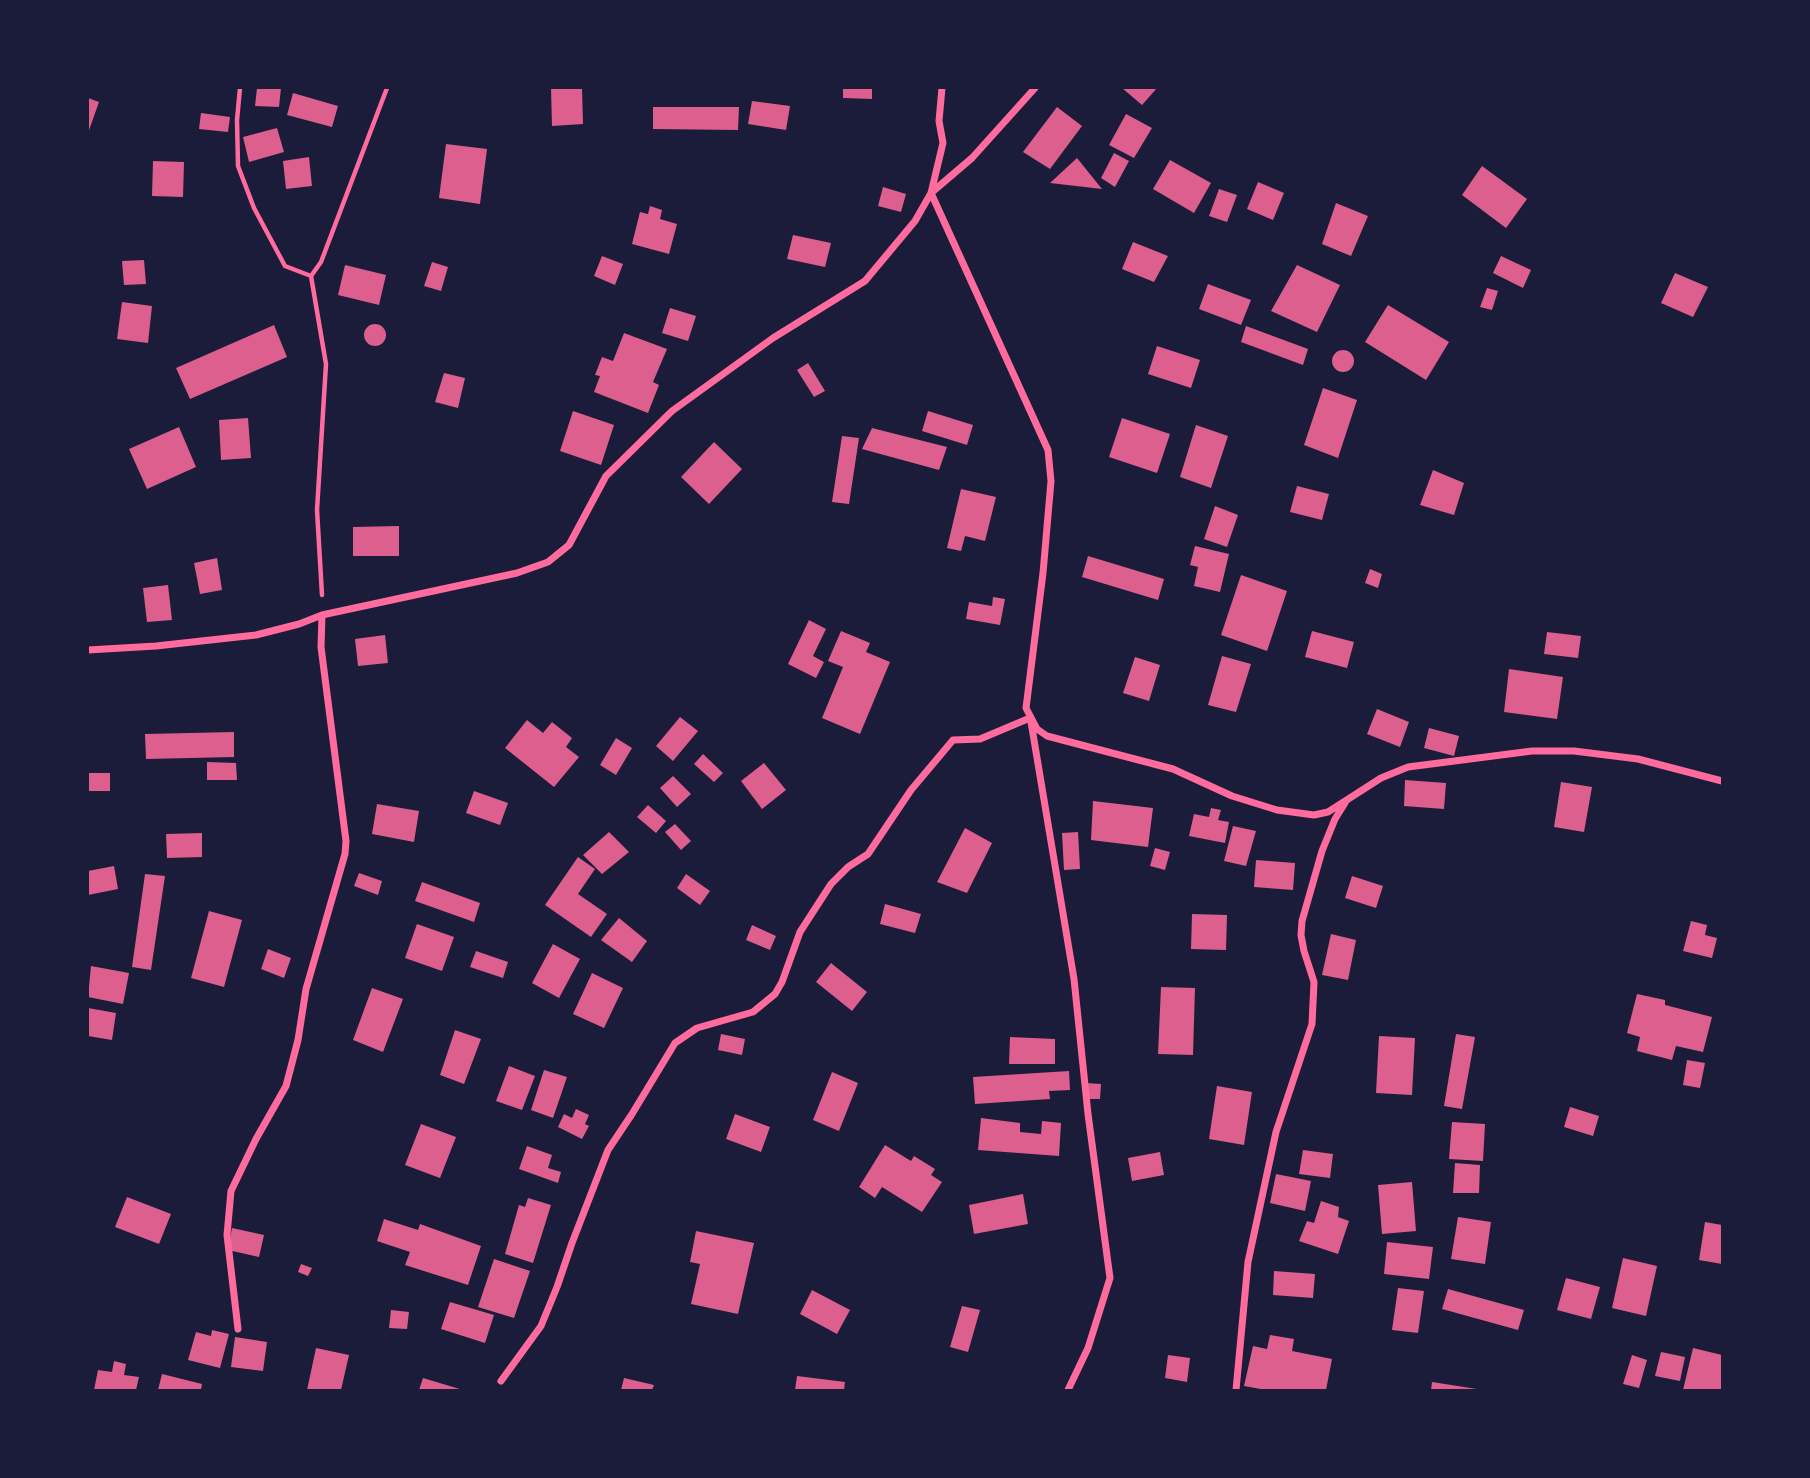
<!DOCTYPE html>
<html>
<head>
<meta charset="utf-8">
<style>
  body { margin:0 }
  #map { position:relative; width:1810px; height:1478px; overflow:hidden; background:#1b1b3a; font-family:Jost,sans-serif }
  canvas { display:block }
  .frame { position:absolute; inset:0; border:89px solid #1b1b3a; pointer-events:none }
</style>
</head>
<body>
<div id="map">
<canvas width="1810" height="1478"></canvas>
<div class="frame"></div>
</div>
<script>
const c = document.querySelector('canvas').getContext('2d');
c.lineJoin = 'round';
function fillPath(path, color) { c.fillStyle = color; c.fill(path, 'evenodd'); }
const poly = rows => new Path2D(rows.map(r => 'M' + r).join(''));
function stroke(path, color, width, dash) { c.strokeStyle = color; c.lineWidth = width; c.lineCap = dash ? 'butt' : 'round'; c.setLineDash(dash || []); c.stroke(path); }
fillPath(poly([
  [257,88,281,88,279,107,255,106],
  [551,88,582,88,583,124,552,126],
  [843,88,872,88,872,99,843,98],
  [1122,88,1157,88,1142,105],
  [293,93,338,106,332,127,287,115],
  [88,98,99,102,88,133],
  [752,101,790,106,786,130,748,124],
  [653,107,739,107,738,130,653,129],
  [1057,107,1082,126,1050,169,1023,152],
  [201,113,230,117,228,132,199,129],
  [1126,114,1152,128,1134,158,1109,145],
  [277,128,284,152,249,162,243,137],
  [446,144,487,149,480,204,439,198],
  [1114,153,1129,161,1115,187,1101,178],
  [309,157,312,186,286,189,283,161],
  [1077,158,1102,189,1050,183],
  [1170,160,1211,183,1194,213,1153,189],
  [153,161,184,162,183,197,152,196],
  [1482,166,1527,199,1506,228,1462,195],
  [1258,182,1284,193,1273,220,1247,209],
  [883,187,906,194,901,212,878,206],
  [1219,189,1237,195,1227,222,1209,216],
  [1336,203,1368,216,1351,256,1322,244],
  [650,206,662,210,660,219,677,224,669,254,632,244,640,212,648,214],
  [793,235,831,243,825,267,787,259],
  [1133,242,1168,256,1154,282,1122,269],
  [602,256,623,264,615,285,594,276],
  [1501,256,1531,270,1523,288,1493,273],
  [144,260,146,284,124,285,122,261],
  [432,262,448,267,441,291,424,286],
  [345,265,386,275,379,305,338,295],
  [1297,265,1340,285,1317,332,1271,311],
  [1675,273,1708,287,1693,317,1661,303],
  [1208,284,1251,300,1241,325,1199,309],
  [1487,288,1498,291,1492,310,1480,307],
  [122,302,152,306,148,343,117,339],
  [1388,305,1449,342,1426,380,1365,342],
  [670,308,696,316,688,341,662,333],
  '364 335a11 11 0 1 1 22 0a11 11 0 1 1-22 0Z',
  [274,325,287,357,190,399,176,368],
  [1246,326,1308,349,1303,365,1241,342],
  [624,333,667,349,653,382,659,385,648,413,594,392,600,376,595,375,602,357,613,361],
  [1157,346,1200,360,1191,388,1148,374],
  '1332 361a11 11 0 1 1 22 0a11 11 0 1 1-22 0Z',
  [808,363,825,391,814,397,797,370],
  [444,373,465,378,458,408,435,402],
  [1323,388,1357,400,1338,458,1304,445],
  [573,411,614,425,601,465,560,451],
  [928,411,973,425,967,445,922,431],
  [248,418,251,458,221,460,219,420],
  [1122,418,1170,434,1157,473,1109,457],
  [1196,425,1228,436,1211,488,1180,477],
  [179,427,196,467,147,489,129,449],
  [872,428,947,447,939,470,862,449],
  [842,436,859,438,849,504,832,502],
  [714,442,742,469,709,504,681,477],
  [1433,470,1464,483,1454,515,1420,505],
  [1297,486,1329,494,1322,520,1290,512],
  [961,489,996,497,985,541,965,536,961,551,947,548],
  [1215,506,1238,515,1227,547,1204,539],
  [399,526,399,556,353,556,353,527],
  [1195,546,1229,554,1220,592,1194,586,1198,567,1190,565],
  [1088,556,1164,579,1158,600,1082,577],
  [217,558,222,590,200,594,194,563],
  [1370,569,1382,574,1378,588,1365,583],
  [1241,575,1287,591,1267,651,1221,635],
  [168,585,172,620,147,622,143,588],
  [993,597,1005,599,1000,625,966,619,969,602,992,606],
  [809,620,826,629,813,656,824,662,816,678,788,664],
  [841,631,870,643,866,652,890,662,860,734,822,718,843,667,828,661],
  [1312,631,1354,642,1347,668,1305,657],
  [1547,632,1581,636,1578,658,1544,654],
  [385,635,388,663,358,666,355,639],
  [1222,656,1251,664,1236,712,1208,705],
  [1135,657,1160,665,1149,701,1123,693],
  [1509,669,1563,677,1557,719,1504,712],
  [1377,709,1409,722,1400,747,1367,734],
  [680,717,698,731,673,761,656,746],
  [527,720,543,733,552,722,572,738,566,747,579,757,554,787,505,748],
  [1429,728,1459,736,1454,756,1424,748],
  [234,732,234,757,146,759,145,734],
  [616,738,632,748,616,775,600,765],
  [703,754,723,773,714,782,694,764],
  [207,762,236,763,237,780,207,780],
  [764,763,786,790,762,809,741,781],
  [88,773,110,773,110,791,88,791],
  [673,776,691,794,677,807,660,788],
  [1405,780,1446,783,1444,809,1404,806],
  [1561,782,1592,787,1584,832,1554,827],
  [474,791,508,803,500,825,466,813],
  [1093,801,1153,808,1148,847,1091,840],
  [377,804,419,811,414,842,372,834],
  [648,805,666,821,656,833,637,817],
  [1211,808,1221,810,1218,820,1229,822,1225,843,1189,836,1194,814,1209,817],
  [675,824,691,841,681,850,665,832],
  [1233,826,1256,831,1246,866,1224,861],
  [965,828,992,843,967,893,937,882],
  [609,832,629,852,602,874,583,855],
  [1078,832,1080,869,1064,870,1062,833],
  [202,833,202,857,167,858,166,834],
  [1155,848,1170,852,1165,870,1150,866],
  [578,857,595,869,578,894,607,914,591,937,545,905],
  [1256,860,1295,863,1293,890,1254,887],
  [114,866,118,889,88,895,88,871],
  [359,873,382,881,378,895,354,886],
  [145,874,165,876,151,970,132,967],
  [686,874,710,891,700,905,677,888],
  [1352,876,1383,886,1376,908,1345,898],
  [422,882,480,903,474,922,415,901],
  [885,904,921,914,915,933,880,924],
  [209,911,242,920,224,987,191,978],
  [1192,914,1227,915,1226,950,1191,949],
  [619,918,647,941,632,962,601,940],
  [1691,921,1707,925,1705,935,1717,938,1712,958,1683,951],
  [417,924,454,937,442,971,405,958],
  [752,925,776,936,770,950,746,940],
  [1331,934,1356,940,1348,980,1322,975],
  [553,944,580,959,559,998,532,983],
  [268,949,291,958,284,978,261,969],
  [476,951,508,962,503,978,470,967],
  [831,963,867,992,852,1011,816,982],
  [91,966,129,973,123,1004,88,997],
  [592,973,623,988,604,1028,573,1014],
  [1161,987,1195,988,1193,1055,1158,1054],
  [372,988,403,999,383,1052,353,1040],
  [1637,994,1665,1000,1665,1005,1712,1017,1703,1052,1676,1046,1672,1060,1637,1051,1640,1037,1627,1033],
  [88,1008,116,1013,112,1040,88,1036],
  [455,1030,481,1039,464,1084,440,1075],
  [721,1034,745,1039,742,1055,718,1050],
  [1456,1034,1475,1037,1462,1109,1444,1106],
  [1379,1036,1415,1038,1412,1095,1376,1093],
  [1010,1037,1055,1039,1055,1064,1009,1064],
  [1687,1060,1705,1063,1700,1088,1683,1085],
  [509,1066,535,1076,522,1110,496,1101],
  [544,1070,567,1077,553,1118,531,1110],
  [1069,1071,1070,1090,1049,1091,1050,1099,975,1104,973,1077],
  [832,1072,858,1083,839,1131,813,1120],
  [1086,1083,1101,1084,1100,1099,1085,1099],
  [1217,1086,1252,1092,1244,1145,1209,1139],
  [1570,1107,1599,1116,1593,1136,1564,1127],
  [576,1109,589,1115,585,1124,589,1126,582,1139,558,1127,564,1114,572,1118],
  [735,1114,770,1127,761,1152,726,1139],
  [981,1118,1020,1123,1020,1132,1041,1134,1042,1121,1061,1123,1059,1156,978,1150],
  [1452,1122,1485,1124,1483,1161,1449,1159],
  [421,1124,456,1137,440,1178,405,1165],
  [885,1145,911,1161,914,1156,935,1169,931,1175,942,1182,922,1212,882,1187,875,1198,859,1187],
  [527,1146,552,1155,548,1168,561,1172,558,1183,519,1169],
  [1303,1150,1333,1154,1330,1178,1299,1174],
  [1160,1152,1164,1175,1132,1181,1128,1158],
  [1455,1163,1480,1165,1479,1193,1453,1193],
  [1276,1174,1311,1181,1305,1211,1270,1203],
  [1412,1182,1416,1231,1382,1234,1378,1185],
  [1023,1194,1028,1224,974,1234,969,1205],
  [127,1197,171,1214,159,1244,115,1227],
  [528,1198,551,1205,533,1263,505,1254,519,1205,525,1207],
  [1321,1201,1339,1207,1338,1217,1349,1221,1338,1254,1299,1241,1307,1221,1314,1223],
  [1458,1217,1491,1222,1485,1264,1451,1259],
  [384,1219,418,1230,420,1224,481,1246,468,1285,405,1265,410,1252,377,1241],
  [1705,1222,1722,1225,1722,1264,1699,1260],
  [232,1228,264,1235,259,1257,228,1250],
  [696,1231,754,1243,738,1314,691,1304,700,1264,690,1262],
  [1387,1242,1433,1247,1429,1279,1384,1274],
  [1623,1258,1657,1266,1646,1316,1612,1308],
  [494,1259,530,1271,514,1318,478,1307],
  [301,1264,312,1268,308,1276,298,1272],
  [1274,1271,1315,1274,1313,1298,1273,1295],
  [1566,1278,1600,1287,1591,1319,1557,1310],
  [1398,1288,1424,1291,1418,1333,1392,1330],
  [1448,1289,1524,1310,1518,1330,1442,1309],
  [812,1290,850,1310,837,1334,800,1314],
  [450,1302,494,1315,485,1343,441,1329],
  [962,1306,980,1310,968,1352,950,1347],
  [391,1310,409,1312,407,1329,389,1328],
  [212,1330,229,1334,220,1368,188,1360,196,1332,211,1336],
  [1270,1335,1294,1339,1292,1351,1332,1359,1326,1390,1266,1390,1244,1386,1253,1346,1267,1349],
  [235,1337,267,1342,263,1371,231,1367],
  [316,1348,349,1355,341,1390,307,1390],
  [1693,1348,1722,1355,1722,1390,1683,1390],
  [1661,1352,1685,1357,1680,1381,1655,1376],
  [1168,1355,1190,1358,1187,1382,1165,1378],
  [1632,1355,1647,1360,1639,1388,1623,1384],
  [114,1361,126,1364,124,1375,139,1377,136,1390,94,1390,98,1370,112,1372],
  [162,1374,202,1384,201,1390,158,1390],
  [797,1376,845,1382,844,1390,795,1390],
  [423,1378,463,1390,419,1390],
  [624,1378,654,1385,652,1390,621,1390],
  [1432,1382,1477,1389,1476,1390,1431,1390]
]), '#dd5f8e');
stroke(poly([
  [240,88,237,120,238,166,254,208,285,266,311,276],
  [322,595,317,510,326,364,311,276,321,262,387,88]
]), '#ff6b9d', 4.5);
stroke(poly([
  [931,193,1048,450,1051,481,1043,573,1026,708,1037,729,1047,736,1173,769,1232,796,1277,810,1314,815,1328,812,1381,778,1408,767,1532,751,1574,751,1638,759,1722,781],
  [931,193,972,158,1035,88],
  [88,650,156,646,256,635,299,624,322,615,517,573,548,562,569,545,606,476,672,411,773,338,865,281,915,221,931,193,943,143,939,121,942,88],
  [1031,722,1074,979,1088,1114,1110,1278,1088,1348,1068,1390],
  [238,1329,227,1235,231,1191,256,1139,286,1086,298,1040,306,989,345,854,346,841,321,647,322,615],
  [501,1381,541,1326,557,1287,572,1243,608,1150,632,1114,675,1043,697,1028,753,1012,775,994,782,982,800,932,831,884,848,867,868,854,911,790,953,740,980,739,1030,718],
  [1236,1390,1248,1262,1276,1132,1312,1024,1314,982,1304,951,1301,935,1302,921,1322,851,1335,819,1345,803]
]), '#ff6b9d', 7);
</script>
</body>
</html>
